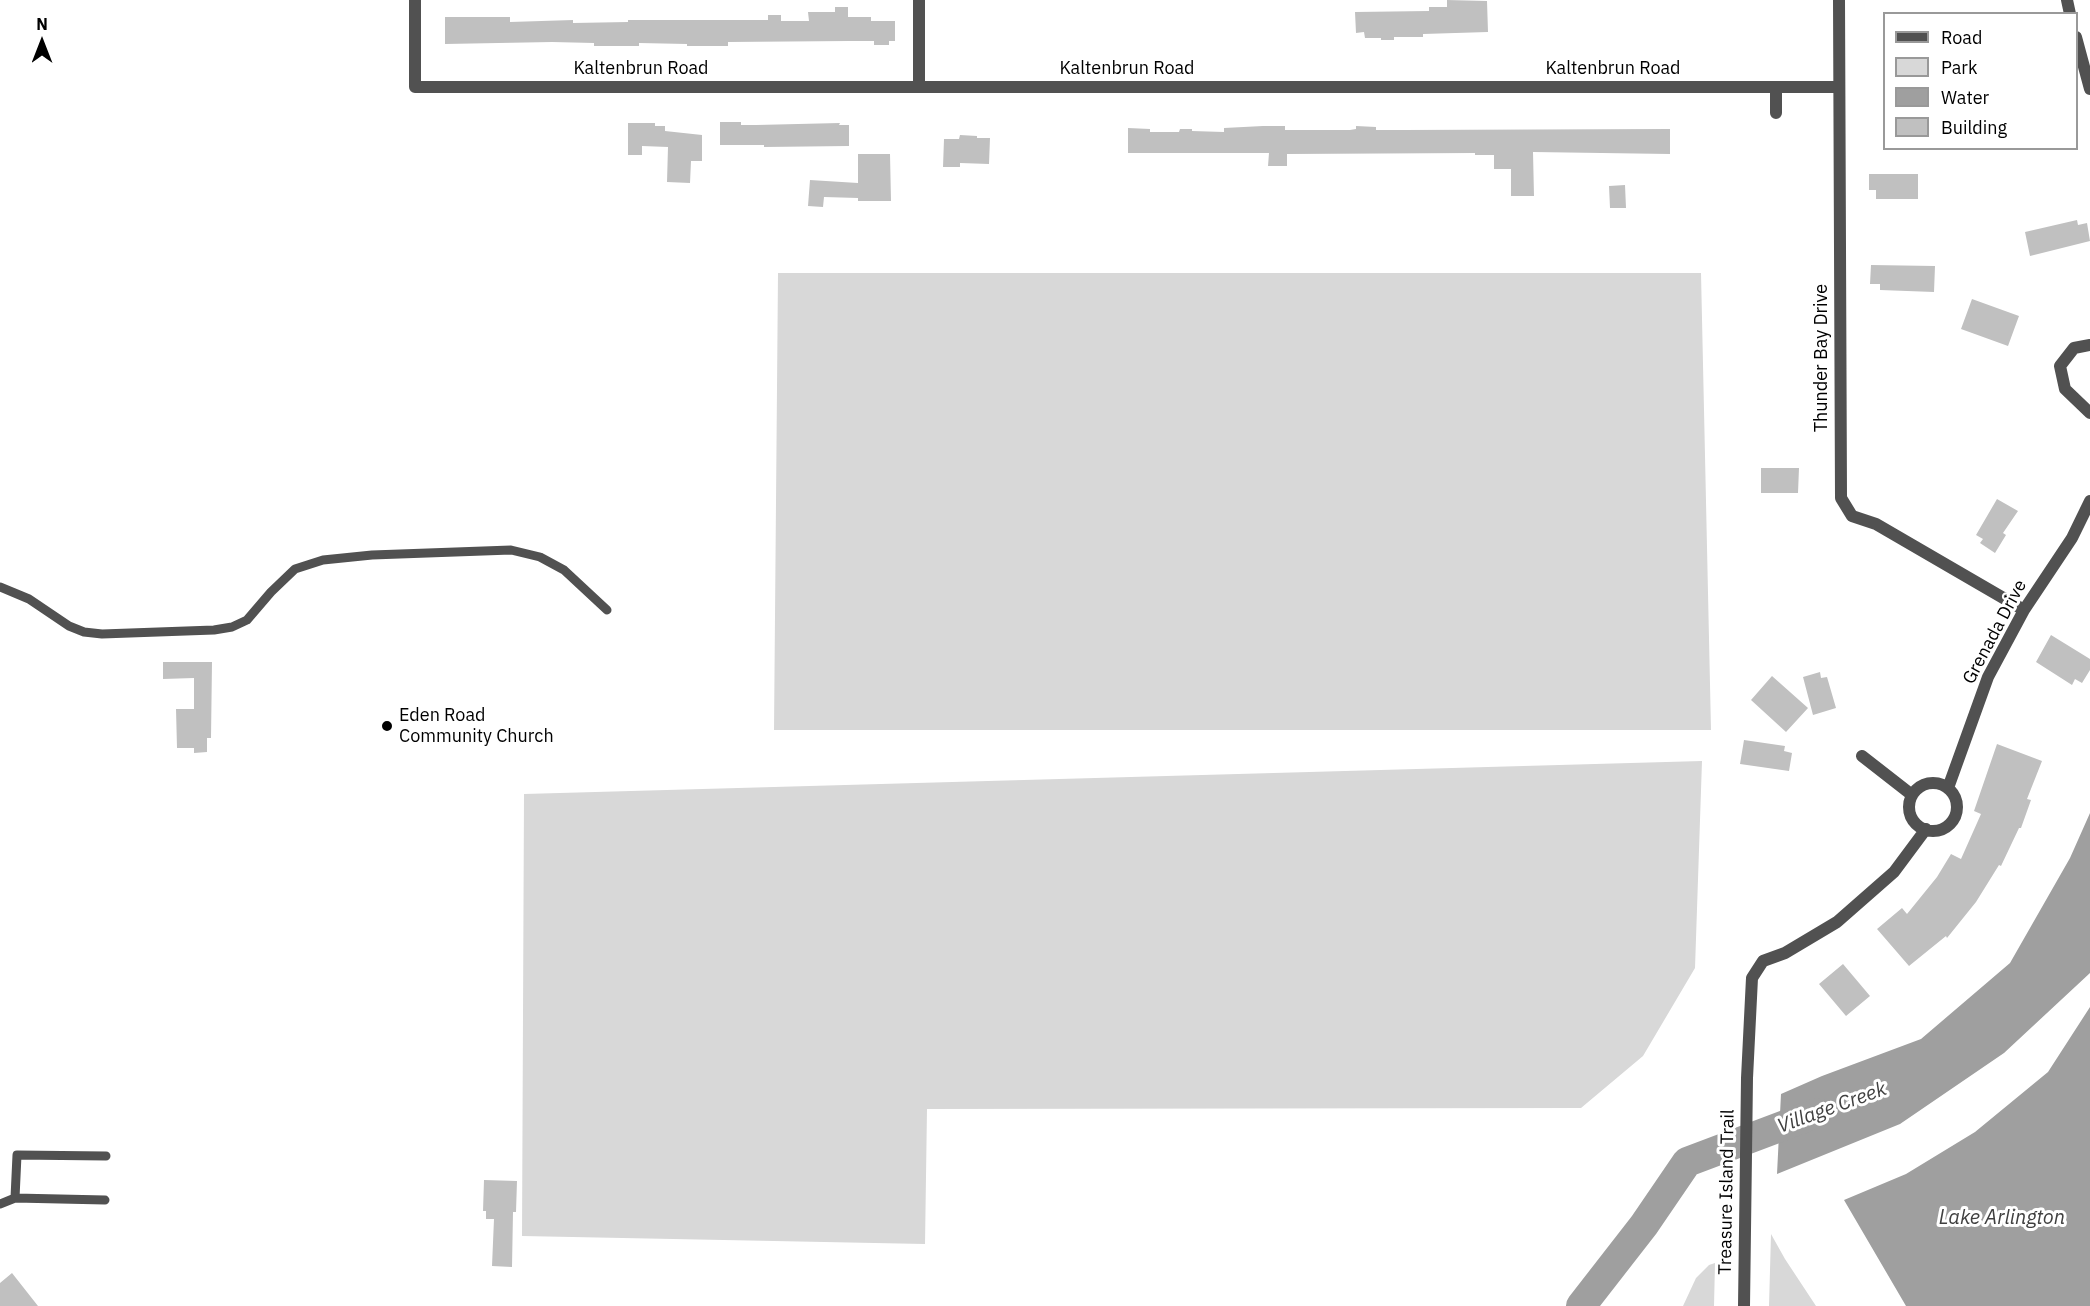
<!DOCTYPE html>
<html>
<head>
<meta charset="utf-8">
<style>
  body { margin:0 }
  #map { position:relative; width:2090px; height:1306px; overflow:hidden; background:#fff; font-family:"IBM Plex Sans",sans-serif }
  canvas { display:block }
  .legend { position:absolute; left:1883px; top:12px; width:195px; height:138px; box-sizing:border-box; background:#fff; border:2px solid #999; margin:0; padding:8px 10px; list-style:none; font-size:18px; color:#000 }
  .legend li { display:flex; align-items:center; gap:12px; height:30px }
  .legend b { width:30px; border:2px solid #999 }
  .north { position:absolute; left:12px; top:12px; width:60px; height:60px; -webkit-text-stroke:4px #fff; paint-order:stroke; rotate:0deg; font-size:16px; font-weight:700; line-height:24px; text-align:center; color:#000 }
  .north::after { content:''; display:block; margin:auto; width:21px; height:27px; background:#000; clip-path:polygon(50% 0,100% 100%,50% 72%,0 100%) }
</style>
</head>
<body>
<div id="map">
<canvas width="2090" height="1306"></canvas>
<ul class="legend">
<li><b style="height:8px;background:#515151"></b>Road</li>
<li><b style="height:16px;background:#d8d8d8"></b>Park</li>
<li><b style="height:16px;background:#9f9f9f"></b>Water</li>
<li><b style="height:16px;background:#c0c0c0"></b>Building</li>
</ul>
<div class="north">N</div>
</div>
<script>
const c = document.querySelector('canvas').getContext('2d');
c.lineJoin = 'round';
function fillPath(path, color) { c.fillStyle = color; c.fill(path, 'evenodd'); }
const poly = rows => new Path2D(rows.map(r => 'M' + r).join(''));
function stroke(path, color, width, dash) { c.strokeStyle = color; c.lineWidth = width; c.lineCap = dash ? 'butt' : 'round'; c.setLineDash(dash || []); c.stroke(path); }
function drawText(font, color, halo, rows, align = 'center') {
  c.font = font + ' "IBM Plex Sans",sans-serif'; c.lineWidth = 6; c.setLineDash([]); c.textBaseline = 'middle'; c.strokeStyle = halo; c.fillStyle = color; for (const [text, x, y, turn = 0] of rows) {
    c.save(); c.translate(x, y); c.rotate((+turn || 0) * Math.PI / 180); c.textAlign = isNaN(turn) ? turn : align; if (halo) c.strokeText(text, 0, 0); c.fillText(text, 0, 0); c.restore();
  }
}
fillPath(poly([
  [778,273,1701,273,1711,730,774,730],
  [1702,761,1695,968,1643,1056,1581,1108,927,1109,925,1244,522,1236,524,794],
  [1771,1234,1785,1259,1816,1306,1769,1306],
  [1715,1263,1714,1306,1683,1306,1696,1278,1709,1265]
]), '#d8d8d8');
fillPath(poly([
  [2090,813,2090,973,2004,1053,1900,1124,1777,1174,1781,1094,1822,1076,1921,1039,2010,963,2070,858],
  [2090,1007,2090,1306,1906,1306,1844,1200,1906,1174,1975,1132,2048,1072]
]), '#9f9f9f');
stroke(poly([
  [1581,1306,1644,1225,1687,1162,1817,1113]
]), '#9f9f9f', 30);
fillPath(poly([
  [1447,0,1487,1,1488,32,1423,34,1423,37,1394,37,1394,40,1381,40,1381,38,1365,38,1364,32,1356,33,1355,12,1429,11,1429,7,1447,7],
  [835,7,848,7,848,17,871,17,871,21,895,21,895,41,889,41,889,45,874,45,874,41,849,41,728,42,728,46,687,46,687,44,639,43,639,46,594,46,594,43,552,42,445,44,445,17,510,17,510,22,573,20,573,23,628,22,628,20,768,20,768,15,781,15,781,21,809,21,808,12,835,12],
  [720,122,741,122,741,125,756,125,840,123,839,125,849,125,849,146,764,147,764,145,720,145],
  [628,123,655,123,655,126,665,126,665,131,702,135,702,161,691,161,690,183,667,182,668,147,642,146,642,155,628,155],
  [1263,126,1285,126,1285,130,1350,130,1356,129,1356,126,1376,127,1376,130,1404,130,1670,129,1670,154,1533,152,1534,196,1511,196,1511,169,1494,169,1494,155,1475,155,1475,153,1287,154,1287,166,1268,166,1269,153,1128,153,1128,128,1150,129,1150,132,1179,132,1180,129,1192,129,1192,131,1224,132,1224,128],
  [960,135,977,136,977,138,990,138,989,164,960,163,960,167,943,167,944,139,959,139],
  [858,154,890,154,891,201,858,201,858,198,824,197,823,207,808,206,810,180,858,183],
  [1869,174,1918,174,1918,199,1876,199,1876,190,1869,190],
  [1625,185,1626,208,1610,208,1609,186],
  [2077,220,2078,225,2087,223,2090,241,2030,256,2025,232],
  [1871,265,1935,266,1934,292,1880,290,1880,284,1870,284],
  [1972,299,2019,316,2008,346,1961,329],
  [1761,468,1799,468,1798,493,1761,493],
  [1997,499,2018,511,2003,533,2006,535,1995,553,1980,543,1983,539,1976,535],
  [2051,635,2090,659,2090,670,2082,683,2075,679,2072,685,2036,662],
  [163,662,212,662,211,738,207,738,207,752,194,753,194,748,177,748,176,709,194,709,194,678,163,679],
  [1820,672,1821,678,1827,677,1836,708,1813,715,1803,677],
  [1772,676,1808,708,1786,732,1751,700],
  [1744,740,1785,746,1784,751,1792,753,1789,771,1740,764],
  [1997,744,2042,761,2027,799,2031,800,2021,828,2019,828,2001,866,1999,865,1976,902,1947,938,1946,936,1909,966,1877,929,1902,908,1907,914,1937,877,1951,854,1961,859,1981,814,1974,811],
  [1843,964,1870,996,1846,1016,1819,984],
  [484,1180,517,1181,516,1212,513,1212,512,1267,492,1266,494,1219,486,1219,486,1211,483,1211],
  [12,1273,38,1306,0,1306,0,1283]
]), '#c0c0c0');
stroke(poly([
  [0,587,29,599,69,626,84,632,102,634,214,630,232,627,247,620,271,592,295,569,323,560,372,555,511,550,540,557,564,570,607,610],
  [15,1198,105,1200],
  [0,1204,15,1198,17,1155,106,1156]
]), '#515151', 9);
stroke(poly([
  [415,0,415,87,1838,87],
  [1839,0,1841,498,1852,516,1876,524,2024,610],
  [2067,0,2070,14],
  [2076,37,2090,89],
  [919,87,919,0],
  [1776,87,1776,113],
  [2090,345,2074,348,2060,366,2065,389,2090,413],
  [1862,756,1912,795],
  '1909 807a24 24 0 1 1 48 0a24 24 0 1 1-48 0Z',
  [1948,788,1988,677,2024,610,2072,538,2090,501],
  [1744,1306,1747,1078,1752,978,1763,961,1785,953,1837,922,1894,872,1926,829]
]), '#515151', 12);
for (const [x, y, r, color] of [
  [387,726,6,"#000"]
]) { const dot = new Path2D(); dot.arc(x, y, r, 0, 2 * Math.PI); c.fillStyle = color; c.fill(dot); stroke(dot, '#fff', 2); }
drawText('18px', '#000', '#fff', [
  ["Kaltenbrun Road",641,69],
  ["Kaltenbrun Road",1127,69],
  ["Kaltenbrun Road",1613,69],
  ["Thunder Bay Drive",1822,358,-90],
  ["Grenada Drive",1995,632,-62],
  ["Treasure Island Trail",1727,1192,-89]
]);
drawText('18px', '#000', '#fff', [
  ["Eden Road",399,716],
  ["Community Church",399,737]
], 'left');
drawText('italic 20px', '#404040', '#fff', [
  ["Village Creek",1832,1108,-20],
  ["Lake Arlington",2002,1218]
]);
</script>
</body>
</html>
